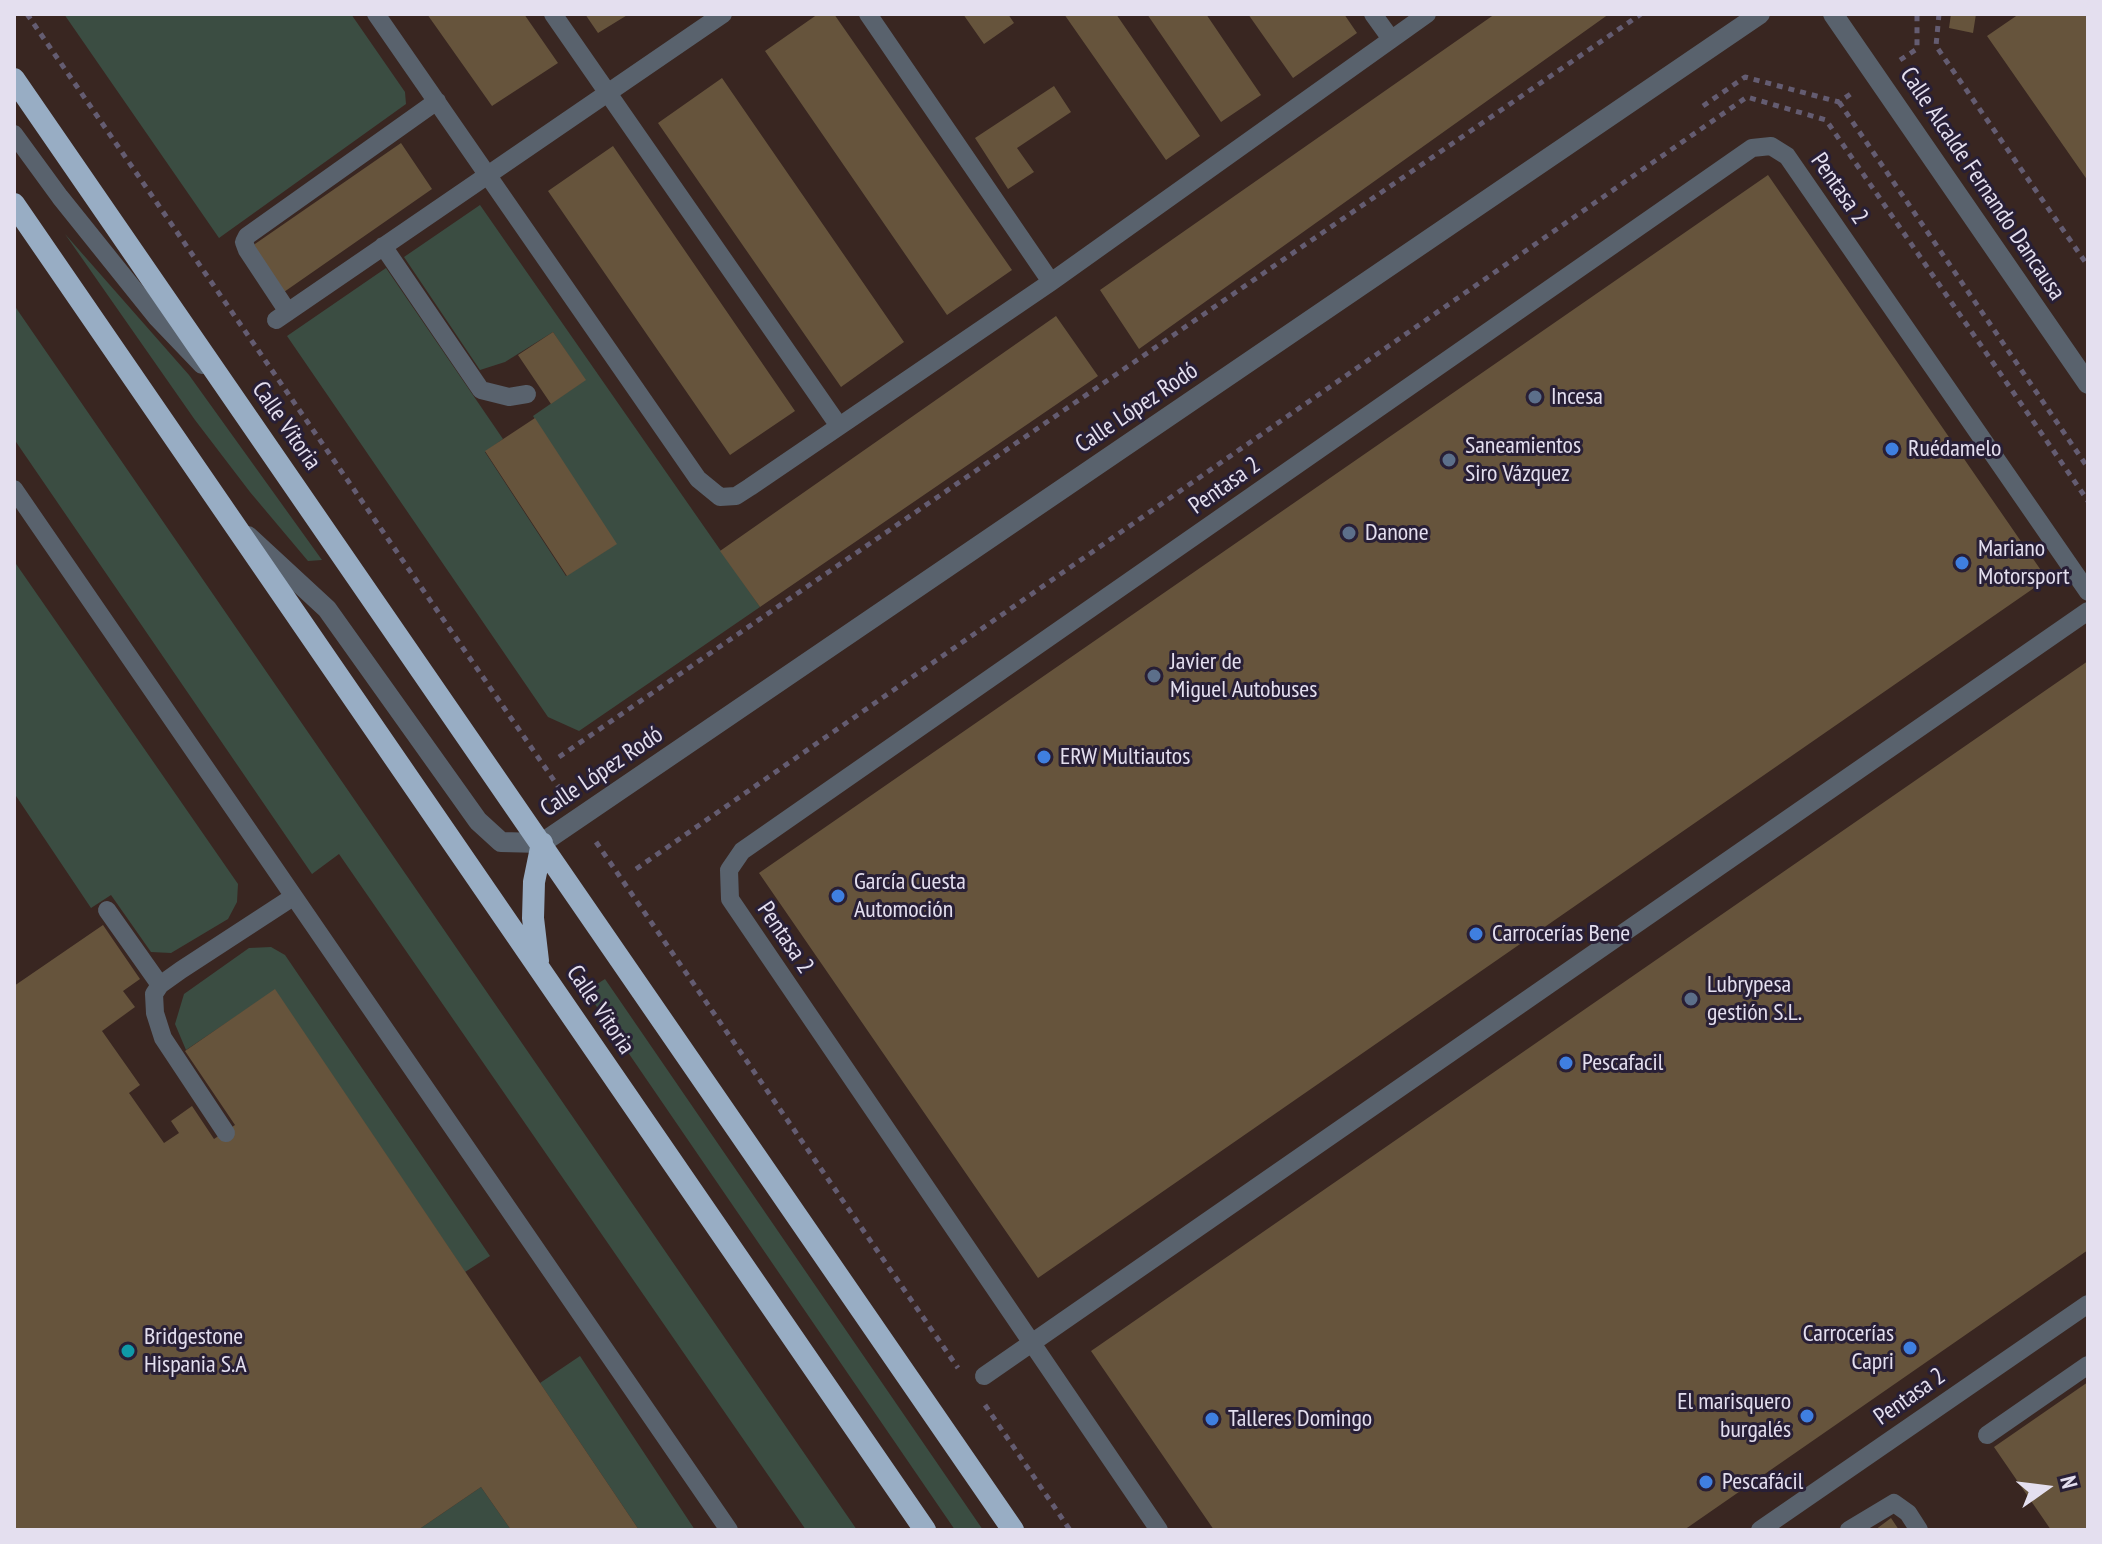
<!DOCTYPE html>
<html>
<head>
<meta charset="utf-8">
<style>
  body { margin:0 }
  #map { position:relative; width:2102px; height:1544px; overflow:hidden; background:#281f36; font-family:"PT Sans Narrow",sans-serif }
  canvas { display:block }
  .frame { position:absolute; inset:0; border:16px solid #e4dfef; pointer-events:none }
  .north { position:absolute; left:2006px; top:1448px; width:80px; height:80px; -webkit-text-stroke:6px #281f36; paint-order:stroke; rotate:76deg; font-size:22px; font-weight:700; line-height:32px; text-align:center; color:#e4dfef }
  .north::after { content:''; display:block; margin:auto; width:28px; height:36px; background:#e4dfef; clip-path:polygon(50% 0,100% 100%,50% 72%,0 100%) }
</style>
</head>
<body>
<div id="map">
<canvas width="2102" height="1544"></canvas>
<div class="frame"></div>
<div class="north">N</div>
</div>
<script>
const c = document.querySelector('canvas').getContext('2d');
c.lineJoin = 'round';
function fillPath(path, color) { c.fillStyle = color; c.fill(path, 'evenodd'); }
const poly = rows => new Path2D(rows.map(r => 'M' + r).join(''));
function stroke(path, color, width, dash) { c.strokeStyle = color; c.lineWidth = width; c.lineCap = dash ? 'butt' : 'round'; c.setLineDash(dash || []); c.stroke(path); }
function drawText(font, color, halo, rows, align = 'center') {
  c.font = font + ' "PT Sans Narrow",sans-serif'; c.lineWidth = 6; c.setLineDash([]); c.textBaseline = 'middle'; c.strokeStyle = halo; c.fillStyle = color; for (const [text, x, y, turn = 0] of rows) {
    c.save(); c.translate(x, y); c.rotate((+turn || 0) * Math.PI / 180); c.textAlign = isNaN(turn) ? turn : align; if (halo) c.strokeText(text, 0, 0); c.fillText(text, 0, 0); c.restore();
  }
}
fillPath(poly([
  [14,14,2088,14,2088,1530,14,1530]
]), '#392621');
fillPath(poly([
  [64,14,351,14,405,92,406,104,219,238],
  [480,205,760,607,579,731,548,717,287,336,386,268,503,439,485,452,566,576,616,544,533,416,585,380,553,332,505,362,480,370,404,257],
  [65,234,189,375,322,560,308,561,250,492,195,420],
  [14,305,857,1530,806,1530,339,854,312,874,14,439],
  [14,561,238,884,237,902,228,919,171,953,151,952,111,895,91,908,14,793],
  [271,947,285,955,490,1256,465,1272,275,990,186,1050,175,1024,184,994,249,948],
  [605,979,983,1530,955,1530,586,991],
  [580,1356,695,1530,639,1530,540,1383],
  [481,1487,511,1530,418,1530]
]), '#3b4d42');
fillPath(poly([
  [427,14,524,14,558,63,492,106],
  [585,14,629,14,598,33],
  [818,14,834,14,1012,270,947,315,765,51],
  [963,14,1008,14,1014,23,984,44],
  [1064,14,1116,14,1200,136,1166,160],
  [1147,14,1206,14,1261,95,1221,122],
  [1248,14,1344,14,1357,33,1293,78],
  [1495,14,1609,14,1139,349,1100,290],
  [1951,14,1976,14,1973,33,1949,28],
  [2019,14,2088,14,2088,181,1987,36],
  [722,78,904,342,841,387,658,123],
  [1054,86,1071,112,1017,148,1034,172,1008,189,975,138],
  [401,143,432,189,284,292,252,246],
  [613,146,795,411,730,455,548,191],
  [1768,175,2047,579,1038,1278,759,873],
  [1056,316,1098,376,760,607,720,551],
  [553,332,586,380,551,404,518,355],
  [535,418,617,544,567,576,485,451],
  [2088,661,2088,1250,1684,1530,1214,1530,1091,1351],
  [103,925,140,979,123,991,135,1007,102,1031,140,1085,129,1093,164,1143,179,1133,171,1121,192,1106,214,1139,235,1125,185,1051,275,989,639,1530,511,1530,481,1487,418,1530,14,1530,14,986],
  [2088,1382,2088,1530,2051,1530,1994,1447],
  [1891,1518,1899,1530,1875,1530]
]), '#66543c');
stroke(poly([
  [27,14,564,795],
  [1939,14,1936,46,2088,266],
  [1900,60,1917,49,1917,14],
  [1839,102,2088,468],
  [1703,106,1745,77,1839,102,1852,93],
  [559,757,1641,14],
  [596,842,958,1368],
  [636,869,1747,97,1826,120,2088,501],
  [985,1405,1070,1530]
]), '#645c71', 5, [6, 6]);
stroke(poly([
  [376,14,698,479,720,497,736,496,750,487,1051,282,1427,14],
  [553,14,839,426],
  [868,14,1051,282],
  [1373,14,1391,39],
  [14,134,60,197,157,318,202,365],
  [383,246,481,390,509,397,527,394],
  [288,312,247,250,244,242,247,236,437,101],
  [276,320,723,14],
  [14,489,729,1530],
  [107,910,160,985],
  [226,1133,163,1038,155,1013,154,994,160,985,181,970,293,897],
  [984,1376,2088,611],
  [1987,1435,2088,1365],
  [1159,1530,730,899,729,870,742,851,1752,148,1771,146,1787,156,2088,592],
  [1760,1530,2088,1304],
  [1849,1530,1894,1503,1908,1513,1919,1530]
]), '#59626d', 18);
stroke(poly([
  [1833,14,2088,384],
  [248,536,327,609,478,821,501,842,542,843,1760,14]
]), '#59626d', 20);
stroke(poly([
  [14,79,1013,1530],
  [14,204,925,1530],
  [538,961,533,918,534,882,542,843]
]), '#98adc4', 22);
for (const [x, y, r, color] of [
  [1535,397,8,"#5c6f8a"],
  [1892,449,8,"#3f7fe0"],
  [1449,460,8,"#5c6f8a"],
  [1349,533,8,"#5c6f8a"],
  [1962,563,8,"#3f7fe0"],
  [1154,676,8,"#5c6f8a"],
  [1044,757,8,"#3f7fe0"],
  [838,896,8,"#3f7fe0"],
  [1476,934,8,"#3f7fe0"],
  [1691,999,8,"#5c6f8a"],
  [1566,1063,8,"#3f7fe0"],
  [1910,1348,8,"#3f7fe0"],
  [128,1351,8,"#0f9aa8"],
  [1807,1416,8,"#3f7fe0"],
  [1212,1419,8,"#3f7fe0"],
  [1706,1482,8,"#3f7fe0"]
]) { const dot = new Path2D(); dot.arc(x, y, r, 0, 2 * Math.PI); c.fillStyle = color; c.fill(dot); stroke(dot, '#281f36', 3); }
drawText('24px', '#e4dfef', '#281f36', [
  ["Calle Alcalde Fernando Dancausa",1982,184,56],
  ["Pentasa 2",1839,189,55],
  ["Calle López Rodó",1137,408,-34],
  ["Calle Vitoria",286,426,55],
  ["Pentasa 2",1225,486,-35],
  ["Calle López Rodó",602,772,-34],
  ["Pentasa 2",785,938,56],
  ["Calle Vitoria",600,1010,56],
  ["Pentasa 2",1910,1397,-35]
]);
drawText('24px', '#e4dfef', '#281f36', [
  ["Incesa",1551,397],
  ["Saneamientos",1465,446],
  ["Siro Vázquez",1465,474],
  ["Ruédamelo",1908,449],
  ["Danone",1365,533],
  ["Mariano",1978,549],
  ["Motorsport",1978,577],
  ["Javier de",1170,662],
  ["Miguel Autobuses",1170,690],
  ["ERW Multiautos",1060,757],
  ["García Cuesta",854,882],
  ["Automoción",854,910],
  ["Carrocerías Bene",1492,934],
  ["Lubrypesa",1707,985],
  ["gestión S.L.",1707,1013],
  ["Pescafacil",1582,1063],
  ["Carrocerías",1894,1334,"right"],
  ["Capri",1894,1362,"right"],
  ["Bridgestone",144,1337],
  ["Hispania S.A",144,1365],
  ["El marisquero",1791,1402,"right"],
  ["burgalés",1791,1430,"right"],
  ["Talleres Domingo",1228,1419],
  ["Pescafácil",1722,1482]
], 'left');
</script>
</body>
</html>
